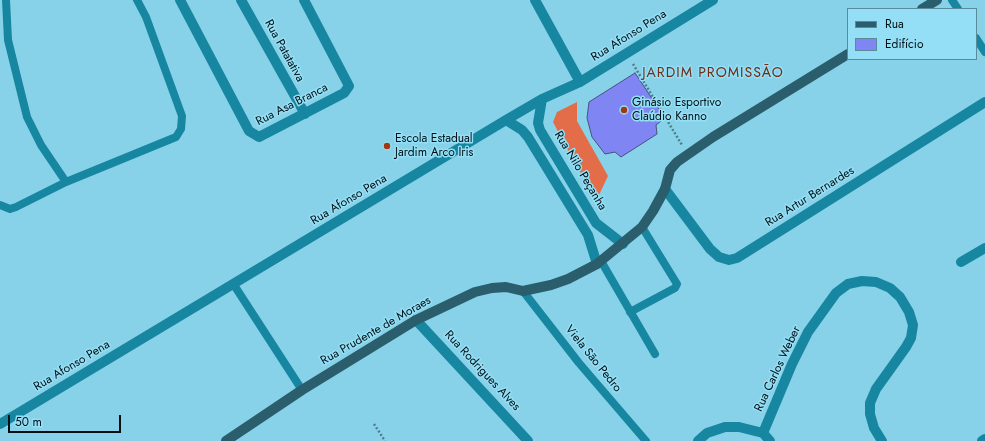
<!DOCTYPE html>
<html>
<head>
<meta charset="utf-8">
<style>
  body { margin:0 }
  #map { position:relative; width:985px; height:441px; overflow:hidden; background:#87d2e8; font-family:Jost,sans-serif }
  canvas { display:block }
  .legend { position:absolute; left:847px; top:8px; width:130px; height:52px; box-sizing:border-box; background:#94dff5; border:1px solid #598c9b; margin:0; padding:5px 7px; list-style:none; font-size:12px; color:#000f15 }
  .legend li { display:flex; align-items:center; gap:8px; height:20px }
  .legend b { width:20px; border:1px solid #598c9b }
  .scale { position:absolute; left:8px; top:415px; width:113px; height:18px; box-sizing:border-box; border:2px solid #000f15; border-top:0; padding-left:5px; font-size:12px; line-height:14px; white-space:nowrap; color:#000f15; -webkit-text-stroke:3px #94dff5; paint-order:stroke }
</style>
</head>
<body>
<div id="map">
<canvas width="985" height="441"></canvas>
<ul class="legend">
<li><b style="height:5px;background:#2a5e6c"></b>Rua</li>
<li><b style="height:11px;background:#7f86f4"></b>Edifício</li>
</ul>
<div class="scale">50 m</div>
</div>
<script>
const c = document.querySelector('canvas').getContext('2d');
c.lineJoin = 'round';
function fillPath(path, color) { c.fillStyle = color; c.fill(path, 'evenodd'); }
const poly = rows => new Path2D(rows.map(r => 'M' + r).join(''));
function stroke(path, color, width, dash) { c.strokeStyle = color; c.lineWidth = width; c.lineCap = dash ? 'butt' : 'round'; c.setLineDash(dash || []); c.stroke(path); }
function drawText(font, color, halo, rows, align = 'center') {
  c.font = font + ' Jost,sans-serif'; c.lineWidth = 3; c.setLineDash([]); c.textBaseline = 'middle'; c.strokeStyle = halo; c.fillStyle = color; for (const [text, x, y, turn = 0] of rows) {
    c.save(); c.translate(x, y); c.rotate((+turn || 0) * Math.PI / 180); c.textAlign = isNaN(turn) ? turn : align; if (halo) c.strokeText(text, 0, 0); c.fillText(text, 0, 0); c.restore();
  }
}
fillPath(poly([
  [577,102,577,121,608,176,598,197,578,169,553,122,557,112]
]), '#e26d48');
const building = poly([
  [635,73,665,118,656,125,657,134,621,157,615,152,605,154,592,137,587,118,589,102,635,73]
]);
fillPath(building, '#7f86f4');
stroke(building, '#4a4f80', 1);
stroke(poly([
  [633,64,682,145],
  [374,424,385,441]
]), '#4d7e8e', 2.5, [2, 2]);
stroke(poly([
  [6,0,8,40,27,117,41,145,66,182],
  [952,0,958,9],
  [976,38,985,52],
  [0,205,10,209,16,207,66,182,176,137,181,129,182,116,146,17,137,0],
  [601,261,655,354],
  [234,285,302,390],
  [523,291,579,363,646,441],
  [630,312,675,288,677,284,642,227]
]), '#1787a1', 8);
stroke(poly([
  [180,0,249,131,259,137,344,93,349,86,304,0],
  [241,0,305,114],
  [535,0,580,82],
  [542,99,538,123,540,130,596,223,623,244],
  [506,120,522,130,528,137,588,235,597,264],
  [665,189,710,249,719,257,729,260,737,258,985,102],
  [961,262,985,248],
  [416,320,528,441],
  [0,424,506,120,542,99,580,82,713,0],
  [763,433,792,364,808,332,836,293,848,284,862,281,876,282,890,288,900,297,909,312,913,325,911,338,906,347,876,389,870,403,870,414,874,428,882,441],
  [698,441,707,433,725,427,739,427,763,433,770,441],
  [982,441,985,439]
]), '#1787a1', 10);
stroke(poly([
  [922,9,937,0],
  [226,441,302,390,416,320,475,292,492,288,506,287,523,291,551,285,568,279,597,264,642,227,653,211,665,189,670,170,677,162,713,137,848,54]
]), '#2a5e6c', 10);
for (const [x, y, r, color] of [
  [624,110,4,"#9f3914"],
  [387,146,4,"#9f3914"]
]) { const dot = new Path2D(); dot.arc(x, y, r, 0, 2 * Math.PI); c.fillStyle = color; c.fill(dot); stroke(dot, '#94dff5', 1.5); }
drawText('12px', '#000f15', '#94dff5', [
  ["Rua Afonso Pena",629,36,-32],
  ["Rua Patatativa",284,51,61],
  ["Rua Asa Branca",292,105,-27],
  ["Rua Nilo Peçanha",580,171,59],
  ["Rua Artur Bernardes",810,197,-32],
  ["Rua Afonso Pena",349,200,-31],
  ["Rua Prudente de Moraes",376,331,-30],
  ["Viela São Pedro",593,359,51],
  ["Rua Afonso Pena",72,366,-31],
  ["Rua Carlos Weber",778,369,-65],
  ["Rua Rodrigues Alves",482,371,47]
]);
drawText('12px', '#000f15', '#94dff5', [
  ["Ginásio Esportivo",632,103],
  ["Claúdio Kanno",632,117],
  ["Escola Estadual",395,139],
  ["Jardim Arco Iris",395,153]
], 'left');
c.letterSpacing = '1px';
drawText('14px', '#6f2d17', '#94dff5', [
  ["JARDIM PROMISSÃO",713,74]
]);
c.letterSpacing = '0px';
</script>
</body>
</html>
